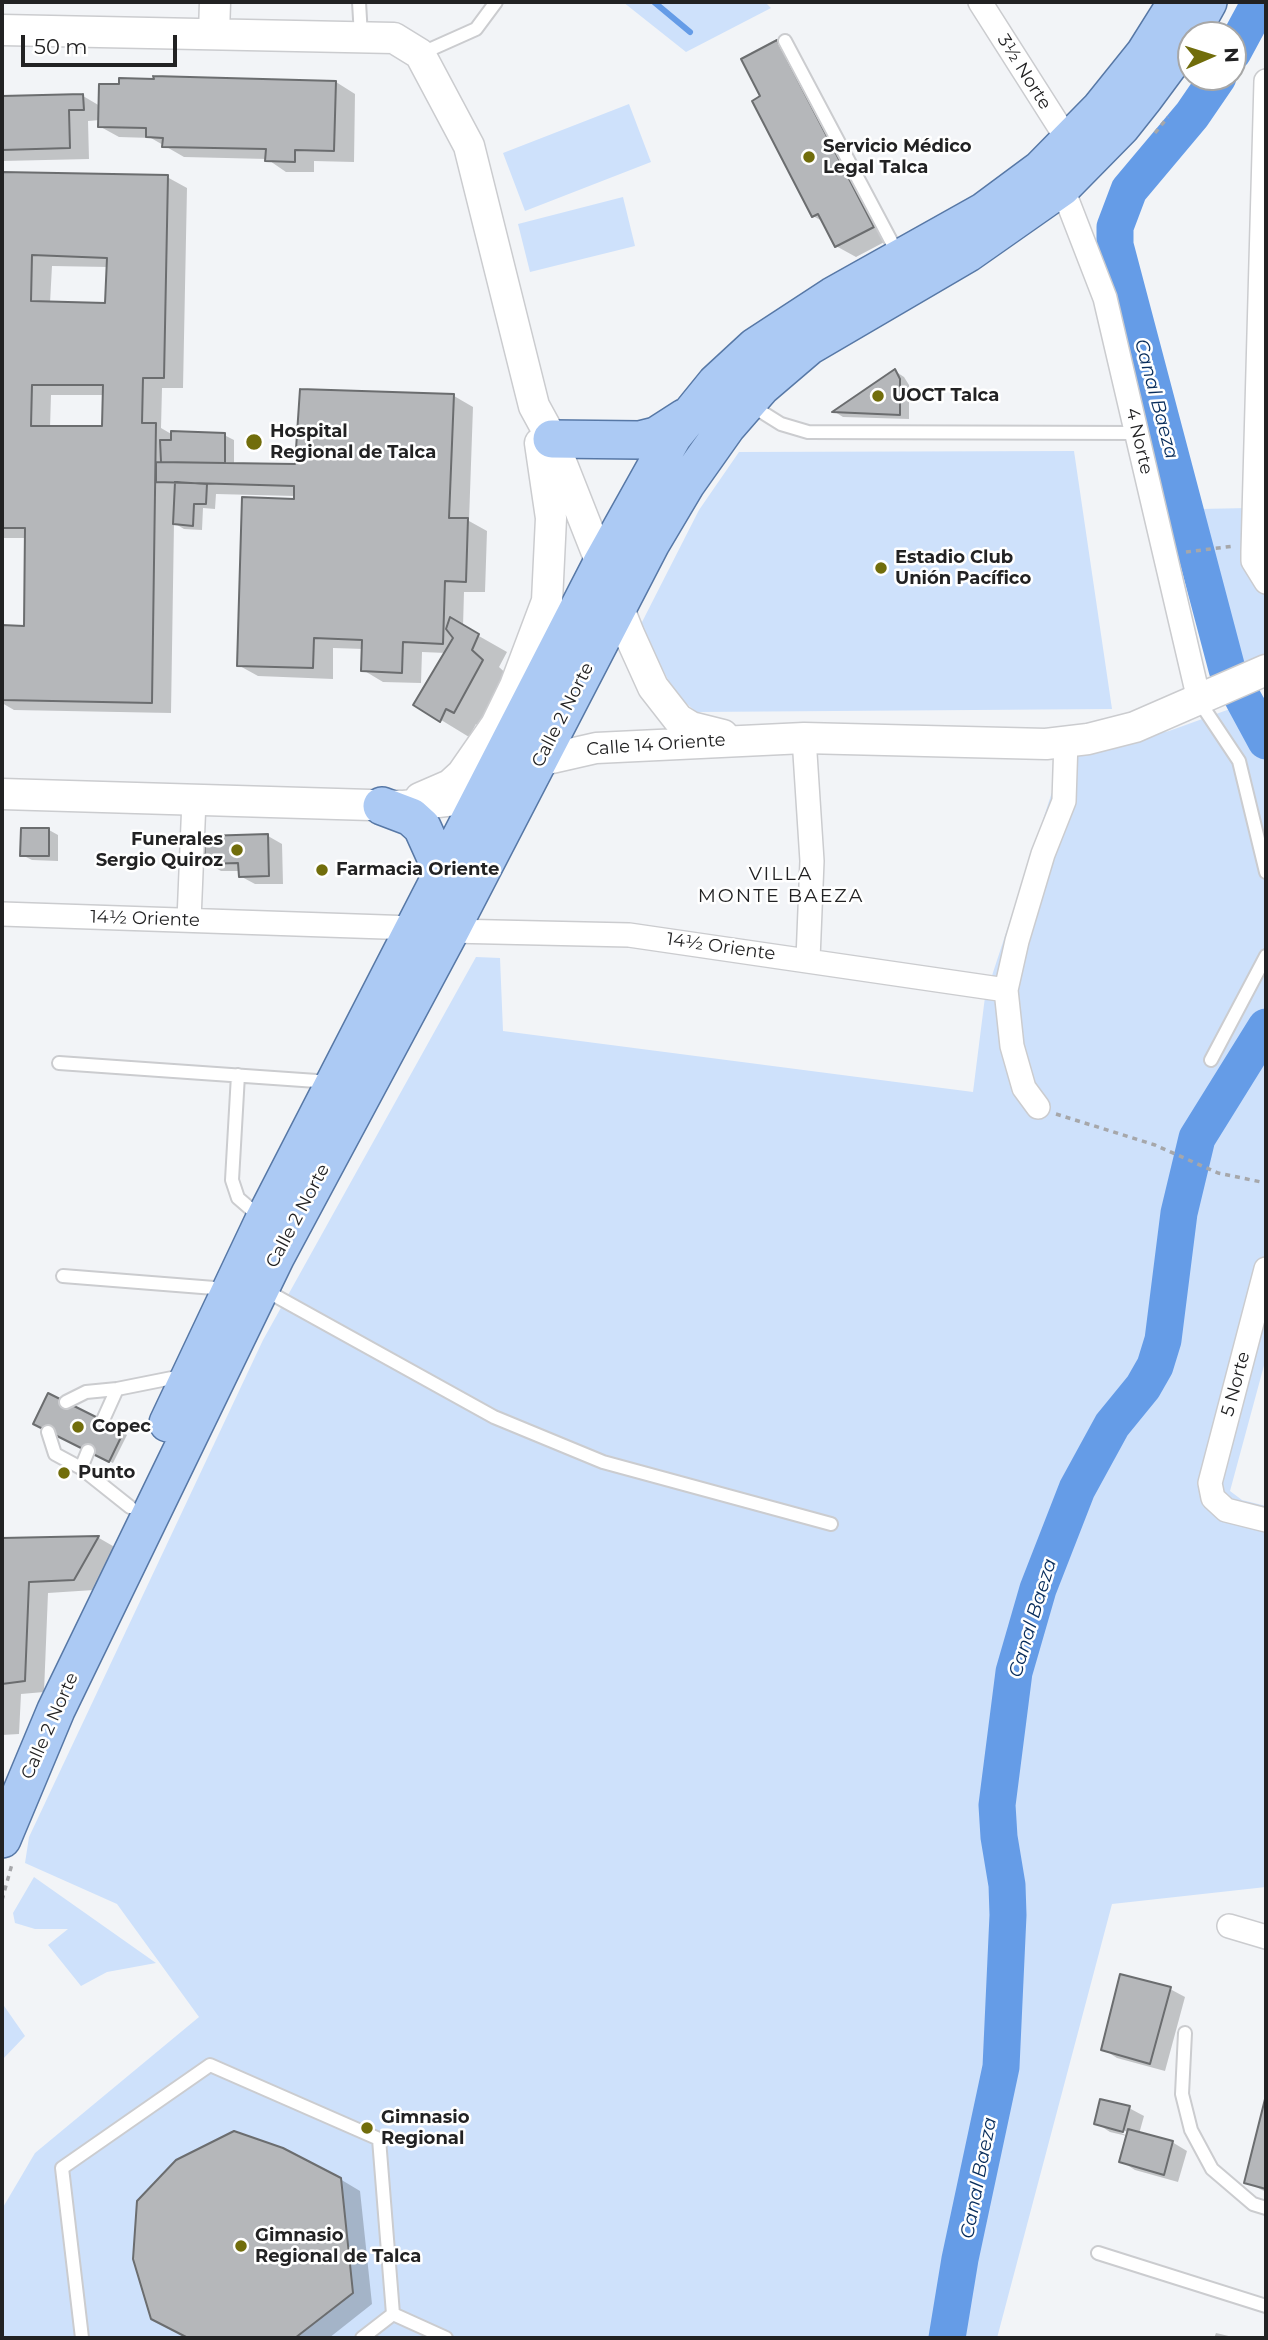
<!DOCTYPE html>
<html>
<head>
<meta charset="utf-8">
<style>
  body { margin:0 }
  #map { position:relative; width:1268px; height:2340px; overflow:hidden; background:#f2f4f7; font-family:Montserrat,sans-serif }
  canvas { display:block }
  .frame { position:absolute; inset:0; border:4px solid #222223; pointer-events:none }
  .north { position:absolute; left:1177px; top:21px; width:70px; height:70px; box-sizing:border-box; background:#fff; border:2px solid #a7a7a7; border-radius:50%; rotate:87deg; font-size:19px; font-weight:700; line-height:28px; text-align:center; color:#222223 }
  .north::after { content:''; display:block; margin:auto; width:24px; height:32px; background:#716d0b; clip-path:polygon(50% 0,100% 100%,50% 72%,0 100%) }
  .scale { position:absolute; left:21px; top:35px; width:156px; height:32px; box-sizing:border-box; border:4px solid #222223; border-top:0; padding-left:9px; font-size:21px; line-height:24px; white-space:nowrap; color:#222223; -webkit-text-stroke:5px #fff; paint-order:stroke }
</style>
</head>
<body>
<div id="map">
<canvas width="1268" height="2340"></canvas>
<div class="frame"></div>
<div class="north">N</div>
<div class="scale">50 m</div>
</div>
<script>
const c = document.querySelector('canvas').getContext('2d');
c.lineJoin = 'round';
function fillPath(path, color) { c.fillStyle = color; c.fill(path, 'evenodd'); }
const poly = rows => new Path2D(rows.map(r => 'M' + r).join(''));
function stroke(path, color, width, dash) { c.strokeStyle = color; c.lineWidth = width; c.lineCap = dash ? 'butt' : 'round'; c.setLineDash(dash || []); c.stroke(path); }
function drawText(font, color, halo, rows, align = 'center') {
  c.font = font + ' Montserrat,sans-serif'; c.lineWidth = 5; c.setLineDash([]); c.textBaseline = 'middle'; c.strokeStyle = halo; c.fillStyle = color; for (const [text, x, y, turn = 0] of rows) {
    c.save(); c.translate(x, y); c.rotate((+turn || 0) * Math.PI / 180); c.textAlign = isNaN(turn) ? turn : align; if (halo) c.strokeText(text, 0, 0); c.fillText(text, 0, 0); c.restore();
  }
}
fillPath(poly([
  [623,2,765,2,771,8,686,52],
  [629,104,651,162,525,211,503,153],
  [623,197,635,246,530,272,518,224],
  [1074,451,1112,709,696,712,675,693,640,626,699,510,739,452],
  [1248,508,1266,589,1266,663,1245,675,1222,603,1200,509],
  [1266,696,1266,1358,1230,1491,1242,1500,1266,1506,1266,1887,1112,1904,997,2338,2,2336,2,2209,35,2153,199,2017,117,1904,25,1863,29,1837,263,1340,476,957,500,958,503,1031,973,1092,985,997,1053,789,1055,756,1169,731],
  [34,1877,156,1963,107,1972,81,1986,48,1945,68,1929,35,1929,15,1923,13,1913],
  [2,2003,25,2036,2,2060]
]), '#cee1fb');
fillPath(poly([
  [777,42,797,54,892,238,856,257,836,246,824,222,813,216,762,97],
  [336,82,355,94,354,162,314,161,314,172,286,172,267,159,184,157,151,138,119,137,99,126,100,120,88,121,89,159,2,161,2,98,83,96,100,106],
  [2,174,167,177,187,188,183,388,162,388,161,428,173,435,224,435,234,440,234,465,297,466,454,396,473,407,469,521,487,531,485,592,464,592,463,627,507,652,499,667,511,678,484,728,476,724,469,737,415,704,446,653,422,652,421,683,383,682,363,670,364,649,333,648,333,679,258,676,238,665,295,496,216,494,215,509,203,508,202,530,184,529,174,523,171,713,14,710,2,703,2,627,26,627,27,538,2,538],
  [52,266,108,267,107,304,50,303],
  [51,395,104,395,104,428,50,428],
  [895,371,904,377,909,385,909,419,843,417,835,412],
  [49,830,58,835,58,861,32,860,22,855],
  [268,836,282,844,283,884,255,884,240,876,240,871,221,871,207,863],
  [49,1395,127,1435,113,1463,35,1423],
  [99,1538,118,1549,94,1590,48,1593,44,1692,21,1694,19,1734,2,1735,2,1539],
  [1170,1989,1185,1997,1165,2071,1117,2058,1103,2049],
  [1266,2102,1266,2192,1246,2182],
  [1129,2108,1144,2116,1139,2134,1172,2142,1187,2151,1178,2182,1135,2170,1121,2161,1129,2133,1116,2126,1114,2129,1127,2136,1110,2132,1096,2123],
  [340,2179,360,2191,372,2304,329,2338,189,2338,173,2330],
  [1216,2333,1237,2338,1214,2338]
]), '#0003');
stroke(poly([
  [654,2,690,32]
]), '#659ce7', 6);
stroke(poly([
  [1233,52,1260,2],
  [1218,77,1192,115,1129,190,1115,227,1115,245,1227,669,1266,741],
  [947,2338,960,2259,1001,2067,1008,1915,1007,1885,999,1837,997,1805,1014,1672,1038,1589,1077,1489,1112,1425,1143,1387,1155,1366,1163,1340,1179,1213,1197,1138,1266,1027]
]), '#659ce7', 37);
const building = poly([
  [777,40,874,227,835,247,818,214,812,217,752,101,760,96,741,59,777,40],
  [153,76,336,81,334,151,295,150,295,162,265,161,266,149,162,147,163,138,146,137,146,128,98,127,99,84,119,84,119,78,154,79,153,76],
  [83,94,84,110,69,110,70,148,2,150,2,96,83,94],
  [2,172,168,175,164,378,143,378,142,423,156,423,152,703,2,700,2,625,24,626,25,528,2,528,2,172],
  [32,255,107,258,105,303,31,301,32,255],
  [32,385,103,385,102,426,31,426,32,385],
  [895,369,900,379,900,415,832,412,895,369],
  [300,389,454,394,449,518,468,518,466,582,445,581,443,644,403,642,402,673,361,671,362,640,314,638,313,668,237,666,242,497,294,499,294,486,156,482,156,462,295,464,300,389],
  [171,431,225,433,225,463,161,462,160,440,171,440,171,431],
  [175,482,207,484,206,504,194,504,193,526,173,524,175,482],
  [450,617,479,634,472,650,483,660,454,713,446,709,440,722,413,705,453,638,446,629,450,617],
  [21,828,49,828,49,856,20,856,21,828],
  [268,834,269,876,239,877,238,863,205,864,204,836,268,834],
  [48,1393,124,1431,109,1462,33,1424,48,1393],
  [99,1536,74,1580,29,1582,25,1681,2,1684,2,1538,99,1536],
  [1120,1974,1171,1987,1150,2064,1101,2050,1120,1974],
  [1266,2095,1266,2189,1244,2183,1266,2095],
  [1100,2099,1130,2106,1123,2132,1094,2124,1100,2099],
  [1128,2129,1173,2141,1164,2175,1119,2162,1128,2129],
  [234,2131,283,2148,341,2178,353,2293,295,2338,188,2338,151,2319,133,2259,137,2201,176,2160,234,2131]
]);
fillPath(building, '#b5b7ba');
stroke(building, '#6b6d6f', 2);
const service = poly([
  [359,2,361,36],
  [785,41,899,256],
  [420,54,476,29,496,2],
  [749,404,781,424,808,432,1137,433],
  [1199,701,1239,761,1266,872],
  [1211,1060,1266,956],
  [59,1063,331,1082],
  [238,1075,232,1180,238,1198,260,1217],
  [63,1276,227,1289],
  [263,1289,494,1417,603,1462,831,1524],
  [66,1402,86,1392,117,1389,182,1376],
  [103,1420,117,1389],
  [48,1432,55,1454,81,1468,130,1507],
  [81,1468,88,1451],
  [1185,2033,1182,2094,1191,2130,1212,2169,1253,2204,1266,2208],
  [1098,2253,1266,2306],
  [82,2338,62,2168,210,2065,379,2139,393,2314],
  [362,2338,393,2314,446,2338]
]);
const minor = poly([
  [980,2,1069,142],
  [1266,81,1253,551,1253,561,1266,582],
  [1062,187,1105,298,1199,700],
  [804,738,812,861,808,959],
  [2,914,414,928],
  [189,920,194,800],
  [450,931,629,935,1006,990],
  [1038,1107,1024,1088,1012,1046,1006,990,1017,941,1043,854,1064,801,1066,741],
  [1266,1269,1210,1483,1213,1498,1226,1510,1266,1520],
  [1229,1926,1266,1937]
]);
const tertiary = poly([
  [2,30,394,38,420,54,469,146,534,406,552,439,629,634,653,687,678,719,691,727,723,735],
  [214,34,215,2],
  [2,794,404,806,463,799,539,761,596,748,804,738,1046,744,1088,739,1135,727,1266,670],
  [420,798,450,785,462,774,496,725,515,686,547,601,551,518,540,443]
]);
const primary = poly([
  [552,439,640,440,656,436,684,418],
  [382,806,411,817,422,827,436,858,439,879],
  [168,1423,264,1220,602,563,673,436,716,383,755,347,833,296,983,212,1041,169,1100,109,1145,53,1177,2],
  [2,1839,56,1710,276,1256,450,931,651,543,686,484,727,426,761,387,809,346,968,253,1062,187,1121,127,1144,98,1187,40,1208,2]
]);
stroke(service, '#cbcccf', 16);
stroke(minor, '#cbcccf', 26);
stroke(tertiary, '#cbcccf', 33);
stroke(primary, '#5778a6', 40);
stroke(poly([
  [1155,133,1168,117],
  [1186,552,1234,546],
  [1056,1114,1155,1145,1218,1173,1266,1183],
  [2,1900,12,1864]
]), '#a6a7aa', 3.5, [5, 5]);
stroke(service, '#fff', 12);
stroke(minor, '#fff', 23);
stroke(tertiary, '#fff', 30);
stroke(primary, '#accaf4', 37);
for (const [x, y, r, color] of [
  [809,157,7,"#716d0b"],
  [878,396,7,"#716d0b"],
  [254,442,9,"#716d0b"],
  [881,568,7,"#716d0b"],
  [237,850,7,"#716d0b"],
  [322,870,7,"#716d0b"],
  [78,1427,7,"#716d0b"],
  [64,1473,7,"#716d0b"],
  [367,2128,7,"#716d0b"],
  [241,2246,7,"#716d0b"]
]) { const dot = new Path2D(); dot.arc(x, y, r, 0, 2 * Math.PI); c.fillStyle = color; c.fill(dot); stroke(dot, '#fff', 2.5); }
drawText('18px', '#222223', '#fff', [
  ["3½ Norte",1024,72,58],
  ["4 Norte",1139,441,77],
  ["Calle 2 Norte",563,715,-63],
  ["Calle 14 Oriente",656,745,-4],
  ["14½ Oriente",145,919,2],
  ["14½ Oriente",721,947,8],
  ["Calle 2 Norte",298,1216,-62],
  ["5 Norte",1236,1384,-75],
  ["Calle 2 Norte",50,1726,-66]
]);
drawText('bold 18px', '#222223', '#fff', [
  ["Servicio Médico",823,147],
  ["Legal Talca",823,168],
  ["UOCT Talca",892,396],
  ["Hospital",270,432],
  ["Regional de Talca",270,453],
  ["Estadio Club",895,558],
  ["Unión Pacífico",895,579],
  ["Funerales",223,840,"right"],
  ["Sergio Quiroz",223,861,"right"],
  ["Farmacia Oriente",336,870],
  ["Copec",92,1427],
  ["Punto",78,1473],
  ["Gimnasio",381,2118],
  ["Regional",381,2139],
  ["Gimnasio",255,2236],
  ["Regional de Talca",255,2257]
], 'left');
drawText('italic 19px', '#072c5b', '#fff', [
  ["Canal Baeza",1156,399,75],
  ["Canal Baeza",1033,1618,-73],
  ["Canal Baeza",979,2178,-79]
]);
c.letterSpacing = '2px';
drawText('19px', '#222223', '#fff', [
  ["VILLA",781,874],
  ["MONTE BAEZA",781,896]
]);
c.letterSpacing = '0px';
</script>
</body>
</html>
